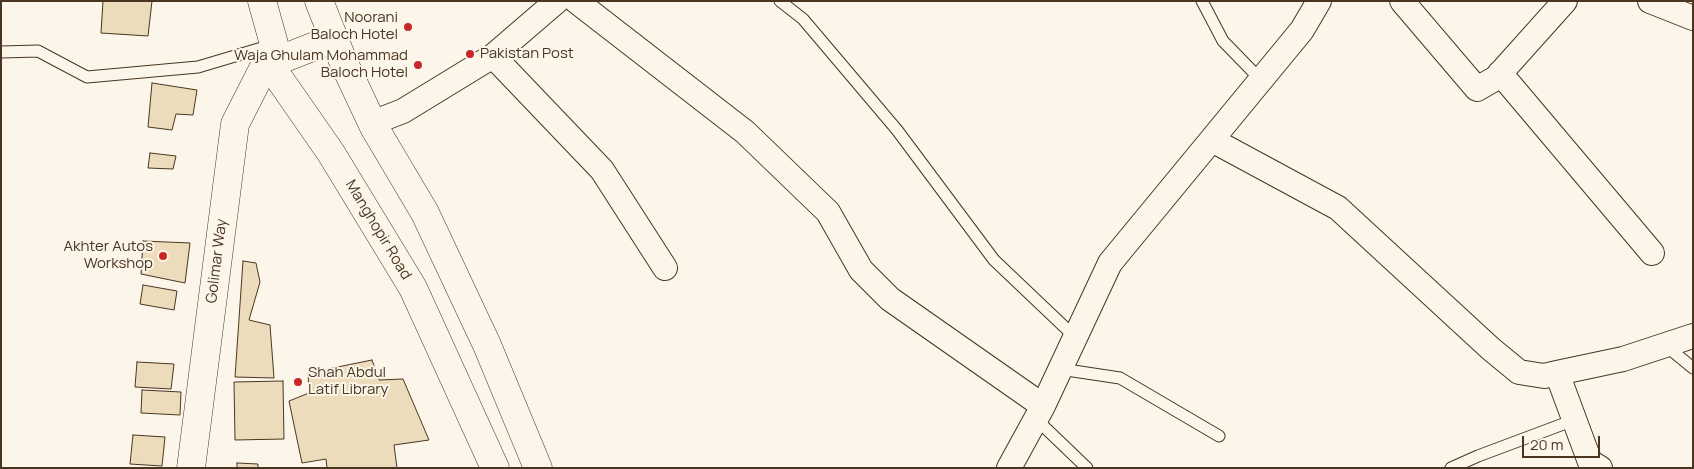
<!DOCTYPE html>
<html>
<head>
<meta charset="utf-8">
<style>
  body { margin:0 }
  #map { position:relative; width:1694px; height:469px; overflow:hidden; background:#fbf6e9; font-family:Manrope,sans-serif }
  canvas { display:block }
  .frame { position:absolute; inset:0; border:2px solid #4a3520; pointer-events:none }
  .scale { position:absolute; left:1522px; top:436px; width:78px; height:22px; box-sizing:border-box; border:2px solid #4a3520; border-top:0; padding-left:6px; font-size:15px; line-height:18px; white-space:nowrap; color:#4a3520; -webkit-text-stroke:4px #fbf6e9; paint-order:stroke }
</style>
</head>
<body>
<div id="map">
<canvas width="1694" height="469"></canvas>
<div class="frame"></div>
<div class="scale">20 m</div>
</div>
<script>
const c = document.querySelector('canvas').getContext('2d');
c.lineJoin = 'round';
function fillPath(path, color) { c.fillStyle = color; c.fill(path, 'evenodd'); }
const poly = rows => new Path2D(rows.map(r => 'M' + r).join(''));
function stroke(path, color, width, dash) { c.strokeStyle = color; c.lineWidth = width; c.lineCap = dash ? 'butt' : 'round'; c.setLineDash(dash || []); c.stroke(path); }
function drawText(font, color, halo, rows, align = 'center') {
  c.font = font + ' Manrope,sans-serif'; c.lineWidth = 4; c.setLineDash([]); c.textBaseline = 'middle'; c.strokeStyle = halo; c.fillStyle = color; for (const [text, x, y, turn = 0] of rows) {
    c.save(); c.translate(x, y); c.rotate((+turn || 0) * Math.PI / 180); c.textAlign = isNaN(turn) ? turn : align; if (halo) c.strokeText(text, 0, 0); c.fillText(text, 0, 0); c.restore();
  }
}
const building = poly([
  [103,1,152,1,148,36,101,33,103,1],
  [152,83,197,90,193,115,176,114,172,130,148,127,152,83],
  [150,153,176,156,173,169,148,168,150,153],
  [143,241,190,243,185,283,141,274,143,241],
  [243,261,256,263,260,282,249,320,270,325,274,378,235,377,243,261],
  [143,285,177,291,174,310,140,304,143,285],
  [372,360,379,380,403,379,429,440,394,445,397,468,327,468,326,459,302,463,289,401,309,393,308,373,372,360],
  [137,362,174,364,171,389,135,387,137,362],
  [283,381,284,439,235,440,234,382,283,381],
  [142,390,181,392,180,415,141,413,142,390],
  [133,435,165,437,162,466,130,464,133,435],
  [237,463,258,464,258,468,237,468,237,463]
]);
fillPath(building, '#ecdcbc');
stroke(building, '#4a3520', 1);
const service = poly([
  [780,1,803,19,897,130,994,260,1075,337],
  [1202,1,1223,41,1261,80],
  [1,52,38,51,87,77,198,67,272,45],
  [1665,345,1693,368],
  [1060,369,1120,378,1219,436],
  [1036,419,1087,468],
  [1451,468,1478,456,1574,420]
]);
const minor = poly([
  [576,1,745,132,828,212,861,270,890,299,1043,406],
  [1402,1,1477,89,1496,78,1565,1],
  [1650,1,1693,18],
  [493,56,602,170,665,268],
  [1500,73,1652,253],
  [372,123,403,111,493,56,557,1],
  [1212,140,1338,208,1491,349,1519,372,1544,376,1557,373,1623,359,1693,336],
  [1557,373,1590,462,1600,468],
  [1009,468,1043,406,1110,263,1302,30,1319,1]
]);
const secondary = poly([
  [191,468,235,124,267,61,287,57,320,44,333,36]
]);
const primary = poly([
  [262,1,274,44,267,61,331,153,413,288,495,468],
  [319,1,343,61,374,127,425,213,487,345,538,468]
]);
stroke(service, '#4a3520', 13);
stroke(minor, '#4a3520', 26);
stroke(secondary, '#4a3520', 29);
stroke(primary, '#4a3520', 29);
stroke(service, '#fbf6e9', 11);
stroke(minor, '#fbf6e9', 24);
stroke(secondary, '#fbf6e9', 28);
stroke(primary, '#fbf6e9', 28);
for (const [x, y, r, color] of [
  [408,27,5,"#c62828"],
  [470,54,5,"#c62828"],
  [418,65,5,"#c62828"],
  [163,256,5,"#c62828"],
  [298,382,5,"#c62828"]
]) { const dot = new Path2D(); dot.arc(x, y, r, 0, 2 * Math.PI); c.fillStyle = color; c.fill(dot); stroke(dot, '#fbf6e9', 2); }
drawText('15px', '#4a3520', '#fbf6e9', [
  ["Noorani",398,18],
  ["Baloch Hotel",398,35],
  ["Pakistan Post",480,54,"left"],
  ["Waja Ghulam Mohammad",408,56],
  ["Baloch Hotel",408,73],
  ["Akhter Autos",153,247],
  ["Workshop",153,264],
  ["Shah Abdul",308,373,"left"],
  ["Latif Library",308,390,"left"]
], 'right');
drawText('15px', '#4a3520', '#fbf6e9', [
  ["Manghopir Road",378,230,59],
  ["Golimar Way",217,261,-83]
]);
</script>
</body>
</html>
